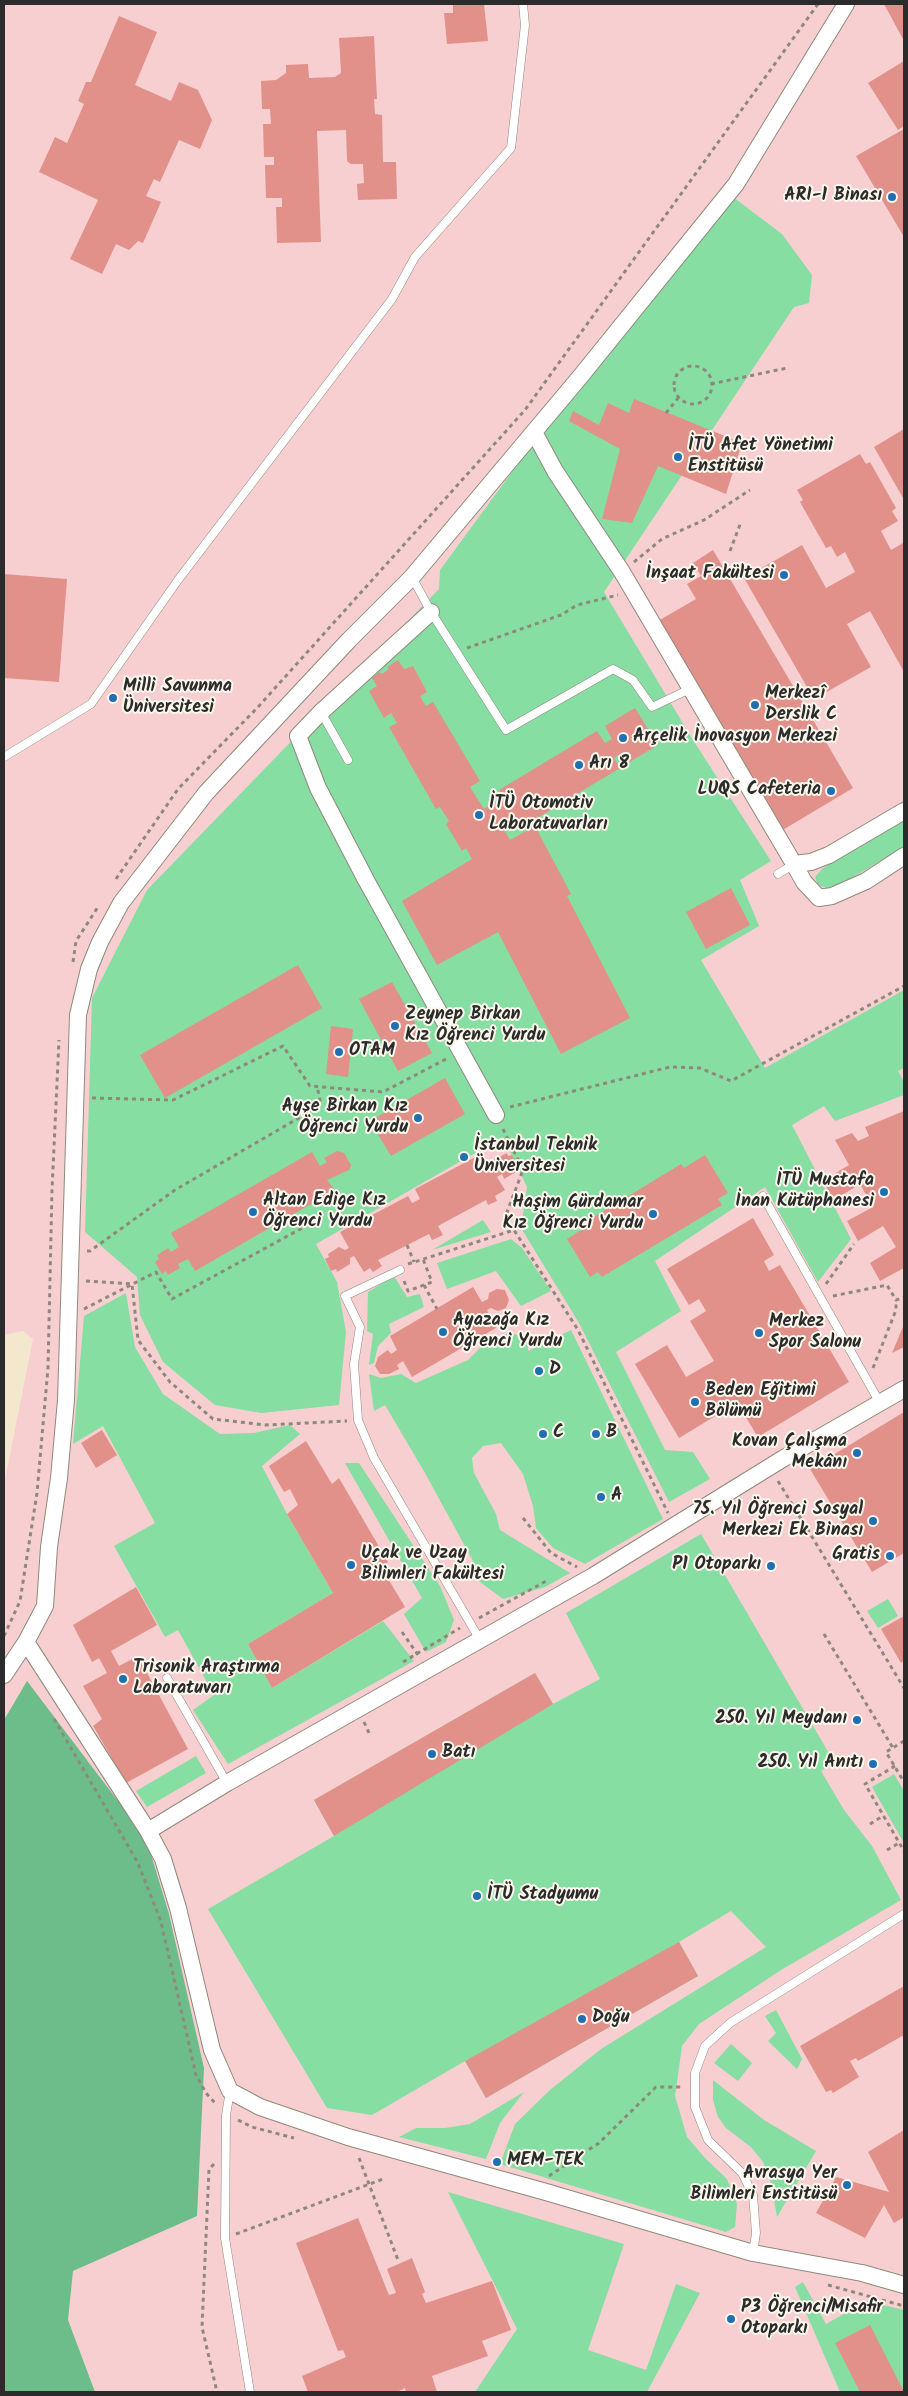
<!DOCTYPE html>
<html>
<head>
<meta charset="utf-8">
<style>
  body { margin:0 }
  #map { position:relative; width:908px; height:2396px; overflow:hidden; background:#f3e7cd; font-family:Kalam,sans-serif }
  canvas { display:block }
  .frame { position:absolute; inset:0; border:5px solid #2b2b2b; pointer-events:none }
</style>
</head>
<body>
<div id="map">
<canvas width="908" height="2396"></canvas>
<div class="frame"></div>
</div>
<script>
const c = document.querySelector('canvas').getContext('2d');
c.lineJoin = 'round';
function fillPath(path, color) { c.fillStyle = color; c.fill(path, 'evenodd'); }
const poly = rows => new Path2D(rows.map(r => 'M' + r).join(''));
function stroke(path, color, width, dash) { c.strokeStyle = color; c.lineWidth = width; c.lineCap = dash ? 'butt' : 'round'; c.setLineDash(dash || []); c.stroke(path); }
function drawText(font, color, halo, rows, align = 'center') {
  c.font = font + ' Kalam,sans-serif'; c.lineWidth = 4; c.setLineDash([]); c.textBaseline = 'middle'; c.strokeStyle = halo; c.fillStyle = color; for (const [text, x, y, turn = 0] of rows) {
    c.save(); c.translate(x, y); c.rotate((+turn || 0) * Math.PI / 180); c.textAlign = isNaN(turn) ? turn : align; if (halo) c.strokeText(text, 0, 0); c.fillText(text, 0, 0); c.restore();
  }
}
fillPath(poly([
  [4,4,904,4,904,2392,4,2392,4,1485,33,1339,23,1331,4,1335]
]), '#f7cfd1');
fillPath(poly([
  [733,197,782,234,812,275,809,303,794,307,604,592,693,740,771,861,740,880,759,926,701,960,765,1068,904,990,904,1068,898,1071,904,1082,904,1095,835,1121,824,1106,792,1125,851,1239,818,1282,765,1187,655,1261,681,1311,616,1352,665,1450,693,1452,710,1479,669,1502,579,1323,521,1228,527,1187,503,1137,316,1244,337,1282,346,1332,339,1405,261,1413,215,1405,163,1362,140,1315,137,1277,85,1232,92,998,147,890,439,589,440,570,523,457],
  [904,820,904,847,838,886,827,888,818,885,815,877,823,868],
  [483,1220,491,1232,432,1250],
  [511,1239,522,1248,551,1291,521,1306,496,1271,447,1289,437,1263],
  [394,1276,407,1297,420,1294,424,1307,389,1324,391,1333,378,1346,374,1363,369,1365,373,1334,367,1331,368,1292],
  [126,1293,135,1347,163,1394,220,1434,254,1433,290,1425,300,1434,262,1466,287,1514,333,1593,248,1644,272,1688,383,1621,414,1661,228,1764,193,1710,214,1695,178,1630,165,1637,114,1546,155,1523,103,1426,73,1444,84,1316],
  [571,1330,663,1519,585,1564,553,1548,536,1528,533,1506,523,1474,501,1443,483,1446,472,1458,474,1473,496,1514,500,1530,570,1573,545,1587,503,1599,472,1576,478,1570,425,1473,385,1405,374,1411,369,1374,381,1378,401,1374,416,1383,468,1360,480,1348,510,1332,528,1340,528,1351],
  [345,1463,359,1463,440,1586,454,1620,446,1642,426,1652,404,1614,422,1598],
  [701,1534,834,1762,821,1771,844,1810,872,1846,901,1900,781,1970,699,2024,682,2046,675,2096,687,2137,705,2158,727,2179,737,2204,735,2227,726,2232,500,2164,515,2124,550,2090,601,2049,766,1947,731,1911,679,1942,698,1976,486,2098,465,2061,372,2115,327,2108,208,1909,334,1836,314,1800,535,1673,553,1704,600,1679,566,1613],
  [888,1599,898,1616,878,1628,867,1611],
  [196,1756,206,1773,147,1807,136,1791],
  [894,1774,904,1791,904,1843,872,1787],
  [776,2010,802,2059,797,2069,768,2041,776,2033,765,2016],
  [731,2044,752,2063,738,2081,714,2063],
  [713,2080,764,2120,816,2151,777,2217,771,2183,763,2162,751,2147,726,2128,718,2117,713,2100],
  [524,2092,500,2123,486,2159,399,2137,416,2128,445,2128,470,2124],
  [448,2192,624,2244,588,2350,646,2370,676,2284,700,2293,647,2392,475,2392,517,2329],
  [803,2282,826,2324,867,2301,904,2310,904,2392,840,2392,795,2287]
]), '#86dea3');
fillPath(poly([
  [27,1681,146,1838,169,1914,204,2068,197,2216,73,2271,68,2320,95,2392,4,2392,4,1720]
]), '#6cbd89');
fillPath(poly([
  [484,4,488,41,447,44,444,13,453,13,453,5],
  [884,4,904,4,904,41],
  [119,16,157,32,135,85,171,101,179,82,198,90,212,120,200,149,179,140,160,182,154,179,146,196,161,202,143,243,138,241,129,250,116,244,102,274,70,259,98,200,39,172,55,137,67,143,84,104,78,101,86,82,91,82],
  [374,36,377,99,374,99,375,114,382,115,383,162,396,162,397,199,358,200,357,184,364,183,363,164,351,164,347,161,346,130,317,131,321,242,277,243,276,207,282,207,282,198,266,198,265,165,274,165,274,157,264,157,263,124,271,124,270,109,262,109,261,81,276,80,286,73,286,65,308,64,309,78,335,77,341,73,339,38],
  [904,61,904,126,898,130,868,83],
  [904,129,904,237,856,156],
  [634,399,742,443,726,494,658,466,632,523,602,519,620,449,569,421,573,411,599,425,608,403,629,413],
  [904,429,904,497,903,498,874,447],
  [860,454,866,464,870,462,896,508,892,511,898,521,881,531,891,550,903,543,904,546,904,672,870,611,847,624,871,667,814,699,744,578,802,545,826,588,855,572,845,552,837,557,831,546,826,548,800,502,803,500,797,490],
  [713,550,853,788,781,831,658,621,696,599,687,584,701,576,693,563],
  [4,574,67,579,59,682,4,678],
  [398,660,404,669,413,666,427,692,420,696,426,706,433,702,480,781,470,787,484,809,503,797,499,790,597,731,605,743,612,739,605,726,635,708,658,745,628,763,622,753,614,758,620,768,521,828,517,820,503,828,510,840,535,826,571,894,567,896,630,1018,561,1054,498,932,437,965,402,901,472,859,466,848,462,851,446,824,449,821,440,807,436,809,389,727,397,723,391,713,384,718,369,691,377,686,372,678,380,672,382,674,389,669,387,667],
  [731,888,750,925,706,949,686,912],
  [298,965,322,1008,165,1098,140,1055],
  [392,982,432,1053,398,1071,359,999],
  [331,1026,353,1029,348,1077,326,1074],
  [445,1078,465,1114,391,1156,370,1121],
  [904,1111,904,1268,880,1281,870,1263,896,1247,883,1226,858,1241,847,1221,873,1207,860,1184,834,1200,823,1181,849,1165,835,1140,852,1133,858,1141,869,1136,865,1127],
  [337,1151,344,1153,351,1165,349,1170,327,1180,335,1190,195,1271,188,1259,178,1264,180,1268,168,1275,166,1271,162,1274,155,1262,159,1259,157,1255,168,1248,171,1252,179,1247,171,1233,312,1152,320,1166,327,1162,324,1158],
  [483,1153,492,1169,497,1167,493,1160,507,1153,508,1156,512,1155,518,1166,513,1168,516,1172,504,1179,502,1174,497,1177,505,1190,495,1196,497,1201,488,1205,486,1200,438,1226,443,1235,432,1240,429,1234,378,1260,382,1266,373,1272,370,1268,364,1272,354,1256,350,1258,350,1264,337,1272,336,1269,331,1271,325,1259,329,1257,328,1254,339,1247,345,1250,349,1248,340,1232,408,1196,412,1203,420,1199,415,1189],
  [705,1155,728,1193,718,1199,722,1205,602,1277,598,1272,590,1277,567,1239,586,1227,584,1223,681,1164,684,1168],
  [753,1218,774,1255,764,1261,769,1271,780,1265,849,1382,758,1437,737,1403,679,1438,635,1364,667,1345,686,1377,714,1361,690,1321,706,1311,699,1299,689,1305,667,1269],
  [473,1287,482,1302,488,1299,489,1293,497,1289,505,1290,509,1300,506,1308,498,1311,491,1308,487,1310,496,1328,412,1377,403,1361,397,1365,399,1369,389,1374,380,1374,375,1366,378,1357,388,1350,391,1354,397,1350,390,1336],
  [904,1325,904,1347,892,1353,902,1329],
  [904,1412,904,1553,872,1572,810,1469],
  [102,1430,117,1455,96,1468,81,1443],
  [306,1441,332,1484,339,1478,388,1562,381,1567,405,1607,272,1688,248,1644,333,1593,287,1514,298,1505,290,1489,284,1492,269,1466],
  [136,1587,157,1625,111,1651,119,1666,138,1656,188,1749,126,1783,93,1726,102,1719,83,1686,107,1673,99,1658,92,1662,73,1625],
  [904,1616,904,1660,901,1663,881,1629],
  [535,1673,553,1704,334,1836,314,1800],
  [679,1942,698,1976,486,2098,465,2061],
  [904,1986,904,2035,858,2061,856,2058,850,2061,859,2077,833,2093,831,2090,826,2092,800,2046],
  [904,2130,904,2217,894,2223,884,2205,865,2238,816,2213,836,2177,889,2192,868,2152],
  [358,2218,389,2295,396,2293,387,2269,412,2258,425,2292,422,2294,426,2303,492,2281,511,2330,482,2341,488,2356,432,2376,437,2392,406,2392,405,2388,397,2392,308,2392,302,2376,346,2357,343,2350,338,2351,296,2243],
  [870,2325,904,2392,860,2392,835,2343]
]), '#e19189');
const service = poly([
  [412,577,431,612,506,730,613,669,633,680,652,707,690,689],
  [321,712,348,760],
  [4,757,91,704,178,580,392,299,415,257,511,148,525,25,523,4],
  [778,874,794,864],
  [763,1196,880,1403],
  [400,1270,345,1296,360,1327,354,1364,358,1420,374,1458,480,1640],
  [167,1678,227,1783],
  [230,2091,226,2115,225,2238,250,2392],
  [753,2253,756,2233,753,2195,742,2173,708,2140,695,2107,695,2073,705,2046,730,2023,904,1914]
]);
const minor = poly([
  [534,432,555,471,622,572,794,864,811,862,829,855,904,811],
  [431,612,321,712,298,736,318,788,366,880,496,1115],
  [794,864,804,882,819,898,832,896,866,881,904,856],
  [26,1642,148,1831,163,1859,178,1908,212,2050,230,2091,260,2107,348,2137,546,2192,753,2253,862,2273,904,2285],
  [4,1675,26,1642,45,1606,49,1547,59,1478,66,1400,78,1015,89,969,100,942,121,903,206,793,349,640,412,577,580,377,736,184,846,4],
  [148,1831,227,1783,593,1576,784,1458,904,1389]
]);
stroke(service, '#8f897c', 9);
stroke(minor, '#8f897c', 18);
stroke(poly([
  '674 385a19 19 0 1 1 38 0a19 19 0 1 1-38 0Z',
  [711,384,787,368],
  [666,413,679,397],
  [730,551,741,522],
  [634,562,662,539,704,520,750,490],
  [467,648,561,615,577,605,618,595],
  [116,879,178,789,258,707,525,410,818,4],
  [73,962,76,941,98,907],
  [92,1098,173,1100,283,1046,310,1086,383,1092,448,1058],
  [510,1107,670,1067,700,1068,731,1081,904,986],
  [503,1129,523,1170,507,1212,514,1230],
  [407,1245,414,1262],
  [87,1251,90,1251,175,1190,321,1105,317,1086],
  [408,1264,514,1230,578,1330,668,1513],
  [86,1281,132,1284,138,1340,170,1382,213,1419,266,1425,347,1421],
  [404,1281,408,1291,432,1282,423,1259],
  [826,1284,854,1244],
  [424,1285,437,1309],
  [833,1296,887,1285,896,1300,904,1297],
  [84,1309,156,1272,172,1299,306,1226],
  [873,1368,896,1310,896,1300],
  [778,1481,904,1688],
  [523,1518,551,1553,577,1567],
  [479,1618,548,1580],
  [402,1632,418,1655],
  [824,1634,893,1748],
  [4,1636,20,1601,37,1493,48,1368,52,1190,59,1040],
  [403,1662,460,1628],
  [54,1719,138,1863,161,1922,196,2075,206,2093,215,2103],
  [364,1722,369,1733],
  [904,1741,886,1752,904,1782],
  [895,1766,865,1784,904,1851],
  [870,1824,883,1816],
  [887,1850,899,1843],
  [238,2120,252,2127,294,2138],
  [359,2158,398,2260],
  [214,2164,209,2169,202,2327,217,2392],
  [549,2176,599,2143,656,2087,681,2087],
  [236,2234,383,2179],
  [828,2285,904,2306]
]), '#8f897c', 3, [4, 4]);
stroke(service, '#fff', 8);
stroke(minor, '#fff', 16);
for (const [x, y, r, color] of [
  [892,197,5,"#1f6fb2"],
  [678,457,5,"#1f6fb2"],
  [784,575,5,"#1f6fb2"],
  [113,698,5,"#1f6fb2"],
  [755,705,5,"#1f6fb2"],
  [623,738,5,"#1f6fb2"],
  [579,765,5,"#1f6fb2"],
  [831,791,5,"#1f6fb2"],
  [479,815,5,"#1f6fb2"],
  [395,1026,5,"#1f6fb2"],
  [339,1052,5,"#1f6fb2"],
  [418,1118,5,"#1f6fb2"],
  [464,1157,5,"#1f6fb2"],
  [884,1192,5,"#1f6fb2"],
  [253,1212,5,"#1f6fb2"],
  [653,1214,5,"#1f6fb2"],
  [443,1332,5,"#1f6fb2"],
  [759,1333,5,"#1f6fb2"],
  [539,1371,5,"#1f6fb2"],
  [695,1402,5,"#1f6fb2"],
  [543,1434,5,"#1f6fb2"],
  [596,1434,5,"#1f6fb2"],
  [857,1453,5,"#1f6fb2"],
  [601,1497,5,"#1f6fb2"],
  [873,1521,5,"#1f6fb2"],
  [890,1556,5,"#1f6fb2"],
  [351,1565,5,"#1f6fb2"],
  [771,1566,5,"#1f6fb2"],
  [123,1679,5,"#1f6fb2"],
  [857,1720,5,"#1f6fb2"],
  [432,1754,5,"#1f6fb2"],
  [873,1764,5,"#1f6fb2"],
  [477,1896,5,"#1f6fb2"],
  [582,2019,5,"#1f6fb2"],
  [497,2162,5,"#1f6fb2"],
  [847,2185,5,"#1f6fb2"],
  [731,2319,5,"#1f6fb2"]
]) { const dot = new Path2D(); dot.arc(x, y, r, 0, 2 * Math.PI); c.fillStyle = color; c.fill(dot); stroke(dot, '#fbf7ec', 2); }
drawText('bold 18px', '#2b2b2b', '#fbf7ec', [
  ["ARI-1 Binası",882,197,"right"],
  ["İTÜ Afet Yönetimi",688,447],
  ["Enstitüsü",688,468],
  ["İnşaat Fakültesi",774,575,"right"],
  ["Milli Savunma",123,688],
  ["Üniversitesi",123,709],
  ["Merkezî",765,695],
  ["Derslik C",765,716],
  ["Arçelik İnovasyon Merkezi",633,738],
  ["Arı 8",589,765],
  ["LUQS Cafeteria",821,791,"right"],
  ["İTÜ Otomotiv",489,805],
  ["Laboratuvarları",489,826],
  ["Zeynep Birkan",405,1016],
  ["Kız Öğrenci Yurdu",405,1037],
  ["OTAM",349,1052],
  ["Ayşe Birkan Kız",408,1108,"right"],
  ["Öğrenci Yurdu",408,1129,"right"],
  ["İstanbul Teknik",474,1147],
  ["Üniversitesi",474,1168],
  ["İTÜ Mustafa",874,1182,"right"],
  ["İnan Kütüphanesi",874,1203,"right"],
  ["Altan Edige Kız",263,1202],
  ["Öğrenci Yurdu",263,1223],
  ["Haşim Gürdamar",643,1204,"right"],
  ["Kız Öğrenci Yurdu",643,1225,"right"],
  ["Ayazağa Kız",453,1322],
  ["Öğrenci Yurdu",453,1343],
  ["Merkez",769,1323],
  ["Spor Salonu",769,1344],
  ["D",549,1371],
  ["Beden Eğitimi",705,1392],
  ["Bölümü",705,1413],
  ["C",553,1434],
  ["B",606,1434],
  ["Kovan Çalışma",847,1443,"right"],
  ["Mekânı",847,1464,"right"],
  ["A",611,1497],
  ["75. Yıl Öğrenci Sosyal",863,1511,"right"],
  ["Merkezi Ek Binası",863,1532,"right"],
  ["Uçak ve Uzay",361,1555],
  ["Bilimleri Fakültesi",361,1576],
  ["Gratis",880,1556,"right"],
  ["P1 Otoparkı",761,1566,"right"],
  ["Trisonik Araştırma",133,1669],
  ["Laboratuvarı",133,1690],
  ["250. Yıl Meydanı",847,1720,"right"],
  ["Batı",442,1754],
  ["250. Yıl Anıtı",863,1764,"right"],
  ["İTÜ Stadyumu",487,1896],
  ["Doğu",592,2019],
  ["MEM-TEK",507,2162],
  ["Avrasya Yer",837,2175,"right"],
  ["Bilimleri Enstitüsü",837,2196,"right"],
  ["P3 Öğrenci/Misafir",741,2309],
  ["Otoparkı",741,2330]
], 'left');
</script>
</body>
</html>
